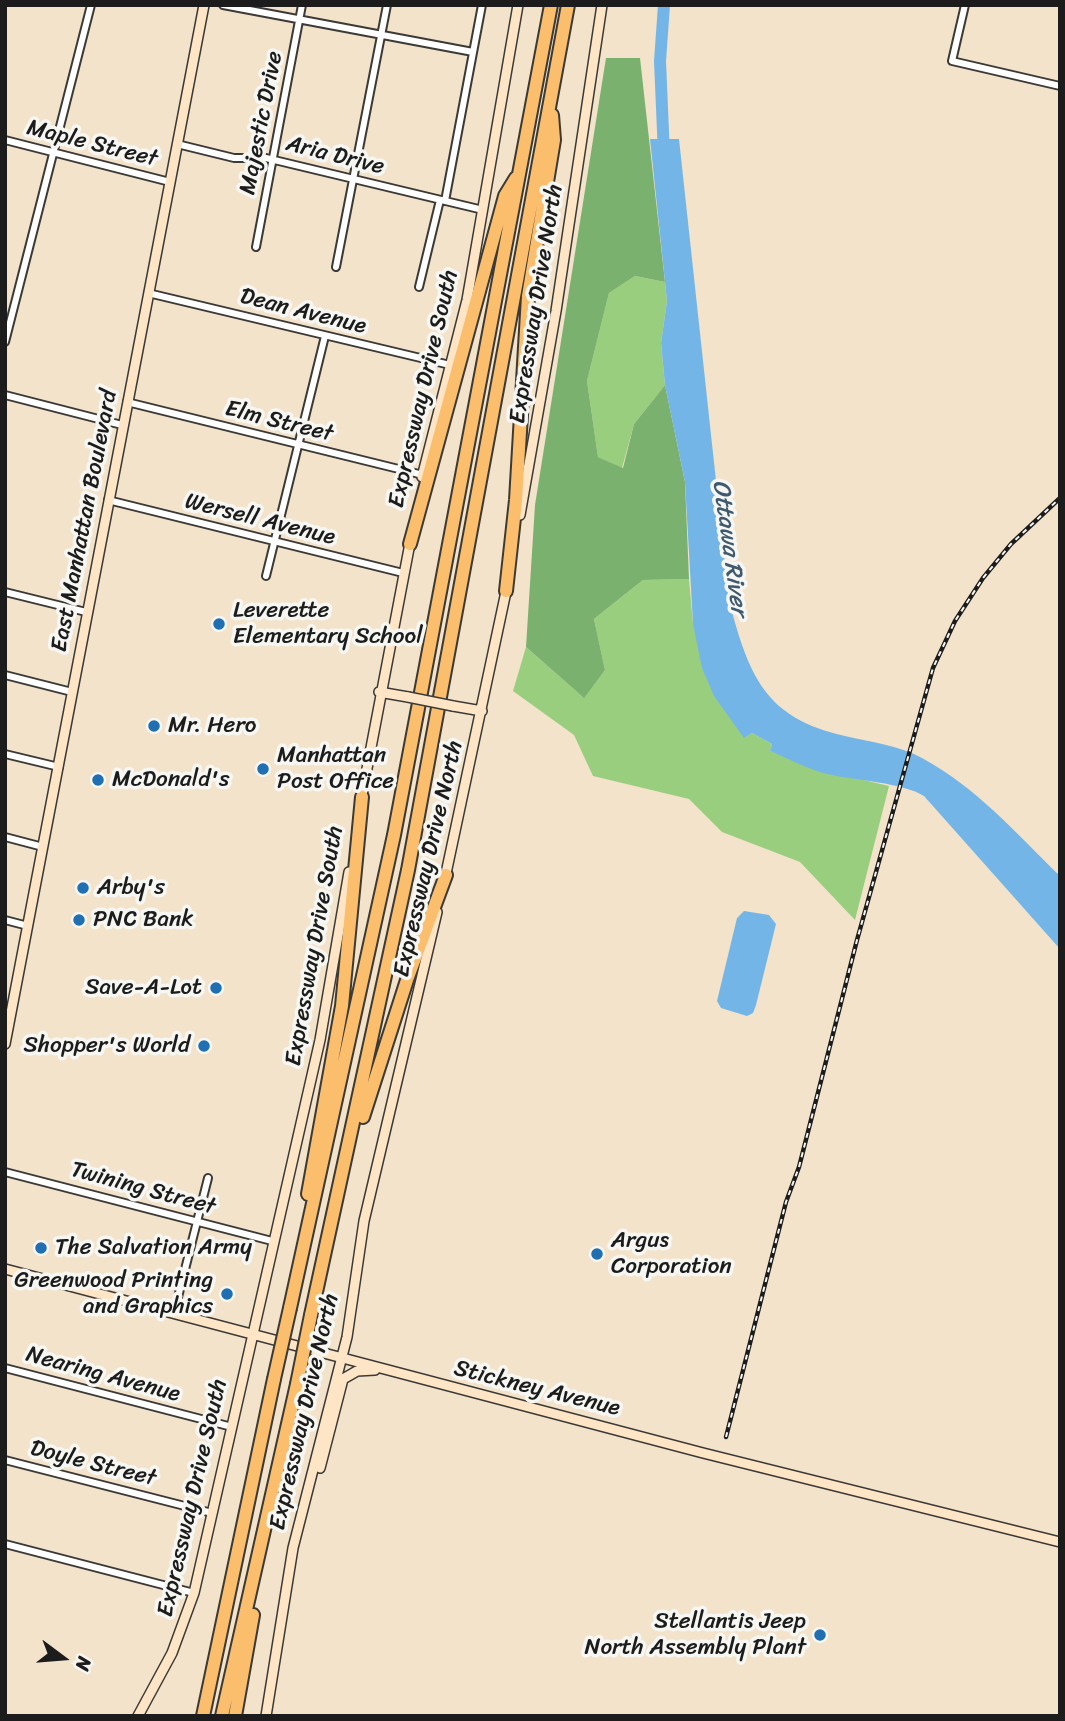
<!DOCTYPE html>
<html>
<head>
<meta charset="utf-8">
<style>
	body { margin:0 }
	#map { position:relative; width:1065px; height:1721px; overflow:hidden; background:#f2e3ca; font-family:Sriracha,sans-serif }
	canvas { display:block }
	.frame { position:absolute; inset:0; border:7px solid #1c1c1c; pointer-events:none }
	.north { position:absolute; left:28px; top:1623px; width:70px; height:70px; -webkit-text-stroke:5px #f6f6f2; paint-order:stroke; rotate:106deg; font-size:19px; font-weight:700; line-height:28px; text-align:center; color:#1c1c1c }
	.north::after { content:''; display:block; margin:auto; width:24px; height:32px; background:#1c1c1c; clip-path:polygon(50% 0,100% 100%,50% 72%,0 100%) }
</style>
</head>
<body>
<div id="map">
<canvas width="1065" height="1721"></canvas>
<div class="frame"></div>
<div class="north">N</div>
</div>
<script>
const c = document.querySelector('canvas').getContext('2d');
c.lineJoin = 'round';
function fill(path, color) {
  c.fillStyle = color;
  c.fill(path, 'evenodd');
}
function strokePath(path, color, width, dash) {
  c.strokeStyle = color;
  c.lineWidth = width;
  c.lineCap = dash ? 'butt' : 'round';
  c.setLineDash(dash || []);
  c.stroke(path);
}
function drawText(font, color, halo, rows, align = 'center') {
  c.font = font + ' Sriracha,sans-serif';
  c.lineWidth = 7;
  c.setLineDash([]);
  c.textBaseline = 'middle';
  c.strokeStyle = halo;
  c.fillStyle = color;
  for (const [text, x, y, turn = 0] of rows) {
    c.save();
    c.translate(x, y);
    c.rotate((+turn || 0) * Math.PI / 180);
    c.textAlign = isNaN(turn) ? turn : align;
    if (halo) c.strokeText(text, 0, 0);
    c.fillText(text, 0, 0);
    c.restore();
  }
}
fill(new Path2D(`
	M635,276L665,282L667,301L661,343L665,385L634,424L622,468L598,457L587,381L609,293Z
	M689,579L693,624L745,737L752,733L772,744L770,751L851,777L889,786L855,920L800,862L722,832L689,799L593,776L574,735L513,691L526,647L583,697L605,670L594,619L643,580Z`), '#9ace7f');
fill(new Path2D(`
	M606,58H640L665,282L635,276L609,293L587,381L598,457L623,468L634,424L665,385L685,482L689,579L643,580L594,619L605,670L584,698L526,647L535,505Z`), '#7bb16e');
fill(new Path2D(`
	M650,139H679L729,601C749,675 764,718 845,736C871,742 898,745 922,758C976,787 1016,833 1060,876V949L924,796C904,783 854,780 827,774C808,769 789,759 770,751L772,744L752,733L744,738L714,696L702,668L693,624L685,482L665,385L661,343L667,301Z
	M744,911L769,915L776,924L756,1005L753,1013L747,1016L721,1008L717,1001L737,918Z`), '#74b5e8');
strokePath(new Path2D(`
	M664,5L660,61L664,155`), '#74b5e8', 12);
const street = new Path2D(`
	M223,5L473,52
	M965,5L952,61L1060,86
	M5,140L170,182
	M177,144L234,158H266L483,210
	M445,201L482,5
	M256,247L302,5
	M336,267L387,5
	M419,287L440,200
	M148,293L450,365
	M5,342L91,5
	M5,395L122,425
	M127,402L423,475
	M108,500L403,573
	M266,576L325,336
	M5,592L86,612
	M5,675L72,692
	M5,754L59,767
	M5,837L43,847
	M5,920L28,926
	M5,1172L272,1241
	M174,1313L208,1178
	M5,1368L232,1427
	M5,1460L212,1513
	M5,1544L194,1593`);
const secondary = new Path2D(`
	M422,477L467,300L518,5
	M520,515L556,311L602,5
	M379,692L408,697
	M453,706L482,711
	M361,800L411,538
	M445,878L507,587
	M5,1044L204,5
	M5,1269L703,1453L1060,1542
	M320,1468L343,1379L357,1371L375,1370
	M138,1716L172,1653L194,1593L320,1040L349,872
	M266,1716L293,1548L347,1337L364,1221L437,912`);
const highway = new Path2D(`
	M410,544L505,196L516,178
	M506,591L516,500L528,296L554,140L552,115
	M363,1117L407,980L446,875
	M308,1194L342,1006L362,797
	M290,1308L394,835L551,5
	M311,1315L408,870L568,5
	M203,1716L274,1379
	M222,1716L297,1384
	M235,1716L253,1615`);
strokePath(street, '#3c3a36', 10);
strokePath(secondary, '#3c3a36', 12);
strokePath(highway, '#3c3a36', 16);
strokePath(street, '#fff', 6);
strokePath(secondary, '#fde5c5', 9);
strokePath(highway, '#fabe6d', 12);
const rail = new Path2D(`
	M726,1437L786,1202L799,1167L857,940L933,668L955,621L983,578L1011,544L1060,498`);
strokePath(rail, '#1c1c1c', 4.5);
strokePath(rail, '#f6f6f2', 2, [5]);
const secondaryBridge = new Path2D(`
	M408,697L453,706`);
const highwayBridge = new Path2D(`
	M274,1379L290,1308
	M297,1384L311,1315`);
strokePath(secondaryBridge, '#3c3a36', 12, []);
strokePath(highwayBridge, '#3c3a36', 16, []);
strokePath(secondaryBridge, '#fde5c5', 9);
strokePath(highwayBridge, '#fabe6d', 12);
for (const [x, y, r, color] of [
	[219,624,7,"#1f6fb2"],
	[154,726,7,"#1f6fb2"],
	[263,769,7,"#1f6fb2"],
	[98,780,7,"#1f6fb2"],
	[83,888,7,"#1f6fb2"],
	[79,920,7,"#1f6fb2"],
	[216,988,7,"#1f6fb2"],
	[204,1046,7,"#1f6fb2"],
	[41,1248,7,"#1f6fb2"],
	[597,1254,7,"#1f6fb2"],
	[227,1294,7,"#1f6fb2"],
	[820,1635,7,"#1f6fb2"]
]) {
  const dot = new Path2D();
  dot.arc(x, y, r, 0, 2 * Math.PI);
  c.fillStyle = color;
  c.fill(dot);
  strokePath(dot, '#f6f6f2', 2.5);
}
drawText('23px', '#1c1c1c', '#f6f6f2', [
	["Majestic Drive",262,123,-79],
	["Maple Street",92,144,14],
	["Aria Drive",335,156,14],
	["Expressway Drive North",537,304,-81],
	["Dean Avenue",303,312,14],
	["Expressway Drive South",424,389,-77],
	["Elm Street",279,422,14],
	["Wersell Avenue",260,520,14],
	["East Manhattan Boulevard",85,521,-79],
	["Expressway Drive North",429,859,-77],
	["Expressway Drive South",315,946,-80],
	["Twining Street",143,1189,15],
	["Nearing Avenue",103,1375,15],
	["Stickney Avenue",537,1389,14],
	["Expressway Drive North",305,1412,-77],
	["Doyle Street",93,1464,14],
	["Expressway Drive South",193,1498,-77]
]);
drawText('23px', '#1c1c1c', '#f6f6f2', [
	["Leverette",233,611],
	["Elementary School",233,637],
	["Mr. Hero",168,726],
	["Manhattan",277,756],
	["Post Office",277,782],
	["McDonald's",112,780],
	["Arby's",97,888],
	["PNC Bank",93,920],
	["Save-A-Lot",202,988,"right"],
	["Shopper's World",190,1046,"right"],
	["Argus",611,1241],
	["Corporation",611,1267],
	["The Salvation Army",55,1248],
	["Greenwood Printing",213,1281,"right"],
	["and Graphics",213,1307,"right"],
	["Stellantis Jeep",806,1622,"right"],
	["North Assembly Plant",806,1648,"right"]
], 'left');
drawText('italic 24px', '#3f596e', '#f6f6f2', [
	["Ottawa River",729,548,82]
]);
</script>
</body>
</html>
